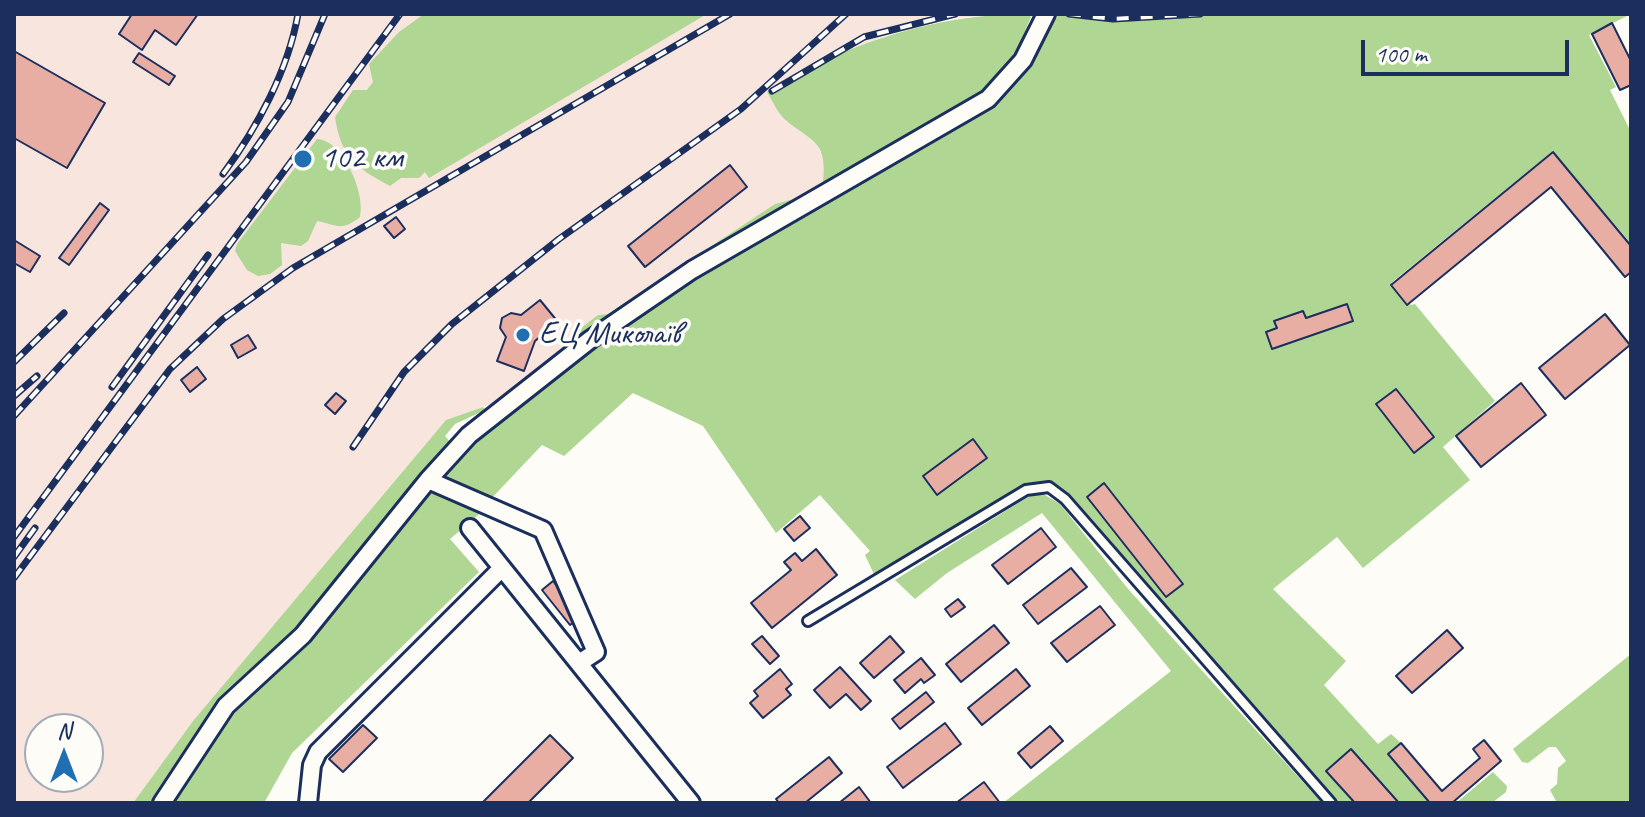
<!DOCTYPE html>
<html>
<head>
<meta charset="utf-8">
<style>
	body { margin:0 }
	#map { position:relative; width:1645px; height:817px; overflow:hidden; background:#fdfcf7; font-family:Caveat,sans-serif }
	canvas { display:block }
	.frame { position:absolute; inset:0; border:16px solid #1b2f5e; pointer-events:none }
	.north { position:absolute; left:24px; top:713px; width:80px; height:80px; box-sizing:border-box; background:#fdfcf7; border:2px solid #a3aaba; border-radius:50%; rotate:0deg; font-size:22px; font-weight:700; line-height:32px; text-align:center; color:#1b2f5e }
	.north::after { content:''; display:block; margin:auto; width:28px; height:36px; background:#1f6fb2; clip-path:polygon(50% 0,100% 100%,50% 72%,0 100%) }
	.scale { position:absolute; left:1361px; top:40px; width:208px; height:36px; box-sizing:border-box; border:4px solid #1b2f5e; border-top:0; padding-left:10px; font-size:24px; line-height:28px; white-space:nowrap; color:#1b2f5e; -webkit-text-stroke:6px #fdfcf7; paint-order:stroke }
</style>
</head>
<body>
<div id="map">
<canvas width="1645" height="817"></canvas>
<div class="frame"></div>
<div class="north">N</div>
<div class="scale">100 m</div>
</div>
<script>
const c = document.querySelector('canvas').getContext('2d');
c.lineJoin = 'round';
function fill(path, color) {
  c.fillStyle = color;
  c.fill(path, 'evenodd');
}
function strokePath(path, color, width, dash) {
  c.strokeStyle = color;
  c.lineWidth = width;
  c.lineCap = dash ? 'butt' : 'round';
  c.setLineDash(dash || []);
  c.stroke(path);
}
function drawText(font, color, halo, rows, align = 'center') {
  c.font = font + ' Caveat,sans-serif';
  c.lineWidth = 7;
  c.setLineDash([]);
  c.textBaseline = 'middle';
  c.strokeStyle = halo;
  c.fillStyle = color;
  for (const [text, x, y, turn = 0] of rows) {
    c.save();
    c.translate(x, y);
    c.rotate((+turn || 0) * Math.PI / 180);
    c.textAlign = isNaN(turn) ? turn : align;
    if (halo) c.strokeText(text, 0, 0);
    c.fillText(text, 0, 0);
    c.restore();
  }
}
fill(new Path2D(`
	M14,14H428L581,87L707,14H1008L956,18L900,31L839,53L767,92L786,121L812,135L825,162L823,182L801,197L775,204L608,314L598,315L573,344L514,396L446,420L193,721L133,803H14ZM40,729H88V777H40Z`), '#f7e5de');
fill(new Path2D(`
	M424,14H707L429,178L425,172L419,178H401L390,186C357,168 341,158 335,117L353,90H367L373,82L369,64L399,32Z
	M1008,14H1032L1012,63L984,93L844,179L496,408L494,404L514,396L573,344L572,335L598,315L608,314L775,204L801,197L823,182C827,144 815,142 789,123C779,116 773,102 767,92C841,46 921,19 1008,14Z
	M1046,14H1631L1589,35L1616,87L1610,90L1631,132V244L1553,151L1391,283L1411,305L1415,304L1495,401L1443,447L1470,480L1363,568L1337,537L1273,589L1346,661L1324,685L1378,744L1391,734L1401,743L1388,754L1430,803H1399L1351,749L1326,771L1355,803H1337L1136,586L1067,498L1047,488L1021,490L873,586L866,581L874,574L865,555L870,551L820,495L776,533L703,426L633,393L564,456L542,445L488,502L439,480L457,450L594,344L694,274L991,101Z
	M317,139C343,140 366,194 360,217C341,232 338,225 317,221L308,241L301,246L281,243L282,265L270,274L258,276L247,270L235,251L237,244Z
	M483,407L485,410L455,424L445,436L451,443L157,803H133L193,721L446,420Z
	M431,488L484,510L450,539L479,572L292,753L264,803H167L229,709Z
	M1031,495H1045L1060,504L1129,590L1322,803H1003L1171,671L1042,513L947,573L915,599L895,580Z
	M1631,654V803H1557L1550,790L1557,784L1558,768L1566,761L1556,747H1549L1528,763L1522,762L1513,749Z
	M1493,772L1507,786L1506,792L1492,803H1456Z`), '#afd692');
const building = new Path2D(`
	M132,14H198L176,45L155,30L142,50L119,34Z
	M1612,23L1631,61V85L1620,90L1592,34Z
	M14,51L105,103L67,168L14,138Z
	M139,53L175,76L169,85L133,62Z
	M1553,152L1631,246V272L1625,277L1551,187L1407,305L1391,285Z
	M730,165L747,187L645,267L628,246Z
	M100,203L109,210L69,265L59,258Z
	M396,217L405,229L394,238L384,226Z
	M14,240L40,256L30,272L14,263Z
	M540,300L558,322L535,341L524,371L497,361L506,337L500,328L502,318L511,313L521,315Z
	M1347,304L1353,321L1272,349L1266,332L1277,328L1274,321L1303,311L1306,318Z
	M1605,314L1630,345L1565,399L1539,368Z
	M248,335L256,348L238,358L231,345Z
	M197,367L206,379L190,392L181,380Z
	M1521,383L1546,415L1481,467L1456,436Z
	M1396,389L1434,437L1414,453L1376,404Z
	M336,393L346,401L335,414L325,405Z
	M973,439L987,458L937,495L923,476Z
	M1104,483L1183,584L1166,597L1087,497Z
	M800,516L810,528L794,541L784,529Z
	M1041,528L1056,547L1008,584L992,565Z
	M816,549L837,575L772,628L751,603L791,570L784,562L795,553L802,561Z
	M1071,568L1087,587L1038,624L1023,605Z
	M553,581L573,607L568,611L575,621L570,625L542,590Z
	M958,599L965,607L951,617L945,609Z
	M1100,606L1115,625L1067,662L1051,643Z
	M994,625L1009,643L961,682L946,664Z
	M1447,630L1463,648L1412,693L1396,676Z
	M762,636L779,656L770,664L752,644Z
	M890,636L904,652L874,678L860,663Z
	M921,658L935,675L924,683L921,679L905,693L894,680Z
	M840,667L871,701L861,710L846,694L830,708L814,690Z
	M780,669L792,684L786,689L791,695L763,718L750,703L758,696L754,691Z
	M1016,669L1030,686L982,725L968,708Z
	M926,692L934,702L900,729L892,719Z
	M945,723L961,744L903,788L887,767Z
	M363,725L377,738L343,772L329,759Z
	M1050,726L1063,741L1031,768L1018,753Z
	M550,735L573,758L528,803H482Z
	M1484,740L1501,761L1452,803H1430L1388,754L1401,743L1442,791L1480,758L1473,749Z
	M1351,749L1399,803H1355L1326,771Z
	M829,757L842,773L805,803H779L776,799Z
	M984,782L1000,803H956Z
	M859,787L871,803H839Z`);
fill(building, '#e8aea4');
strokePath(building, '#1b2f5e', 2);
const lane = new Path2D(`
	M808,621L1026,490L1049,487L1065,499L1331,803`);
const street = new Path2D(`
	M428,480L543,530L596,652L579,663
	M470,528L691,803
	M162,803L226,706L303,635L428,480L469,435L591,339L692,270L988,99L1023,60L1046,14
	M308,803L312,765L318,752L502,568`);
strokePath(lane, '#1b2f5e', 14);
strokePath(street, '#1b2f5e', 22);
strokePath(lane, '#fdfcf7', 8);
strokePath(street, '#fdfcf7', 16);
const rail = new Path2D(`
	M1069,14L1113,19L1200,14
	M772,91L864,37L955,14
	M223,174C257,128 288,71 298,14
	M14,362L64,313
	M112,387L208,255
	M14,396L37,376
	M14,416L246,162L288,102L325,14
	M353,447L404,372L452,324L559,239L741,109L846,14
	M14,537L400,14
	M14,557L35,528
	M14,578L170,369L223,319L293,268L730,14`);
strokePath(rail, '#1b2f5e', 7);
strokePath(rail, '#fdfcf7', 4, [12]);
for (const [x, y, r, color] of [
	[303,159,10,"#1f6fb2"],
	[523,335,8,"#1f6fb2"]
]) {
  const dot = new Path2D();
  dot.arc(x, y, r, 0, 2 * Math.PI);
  c.fillStyle = color;
  c.fill(dot);
  strokePath(dot, '#fdfcf7', 3);
}
drawText('32px', '#1b2f5e', '#fdfcf7', [
	["102 км",321,159],
	["ЕЦ Миколаїв",539,335]
], 'left');
</script>
</body>
</html>
